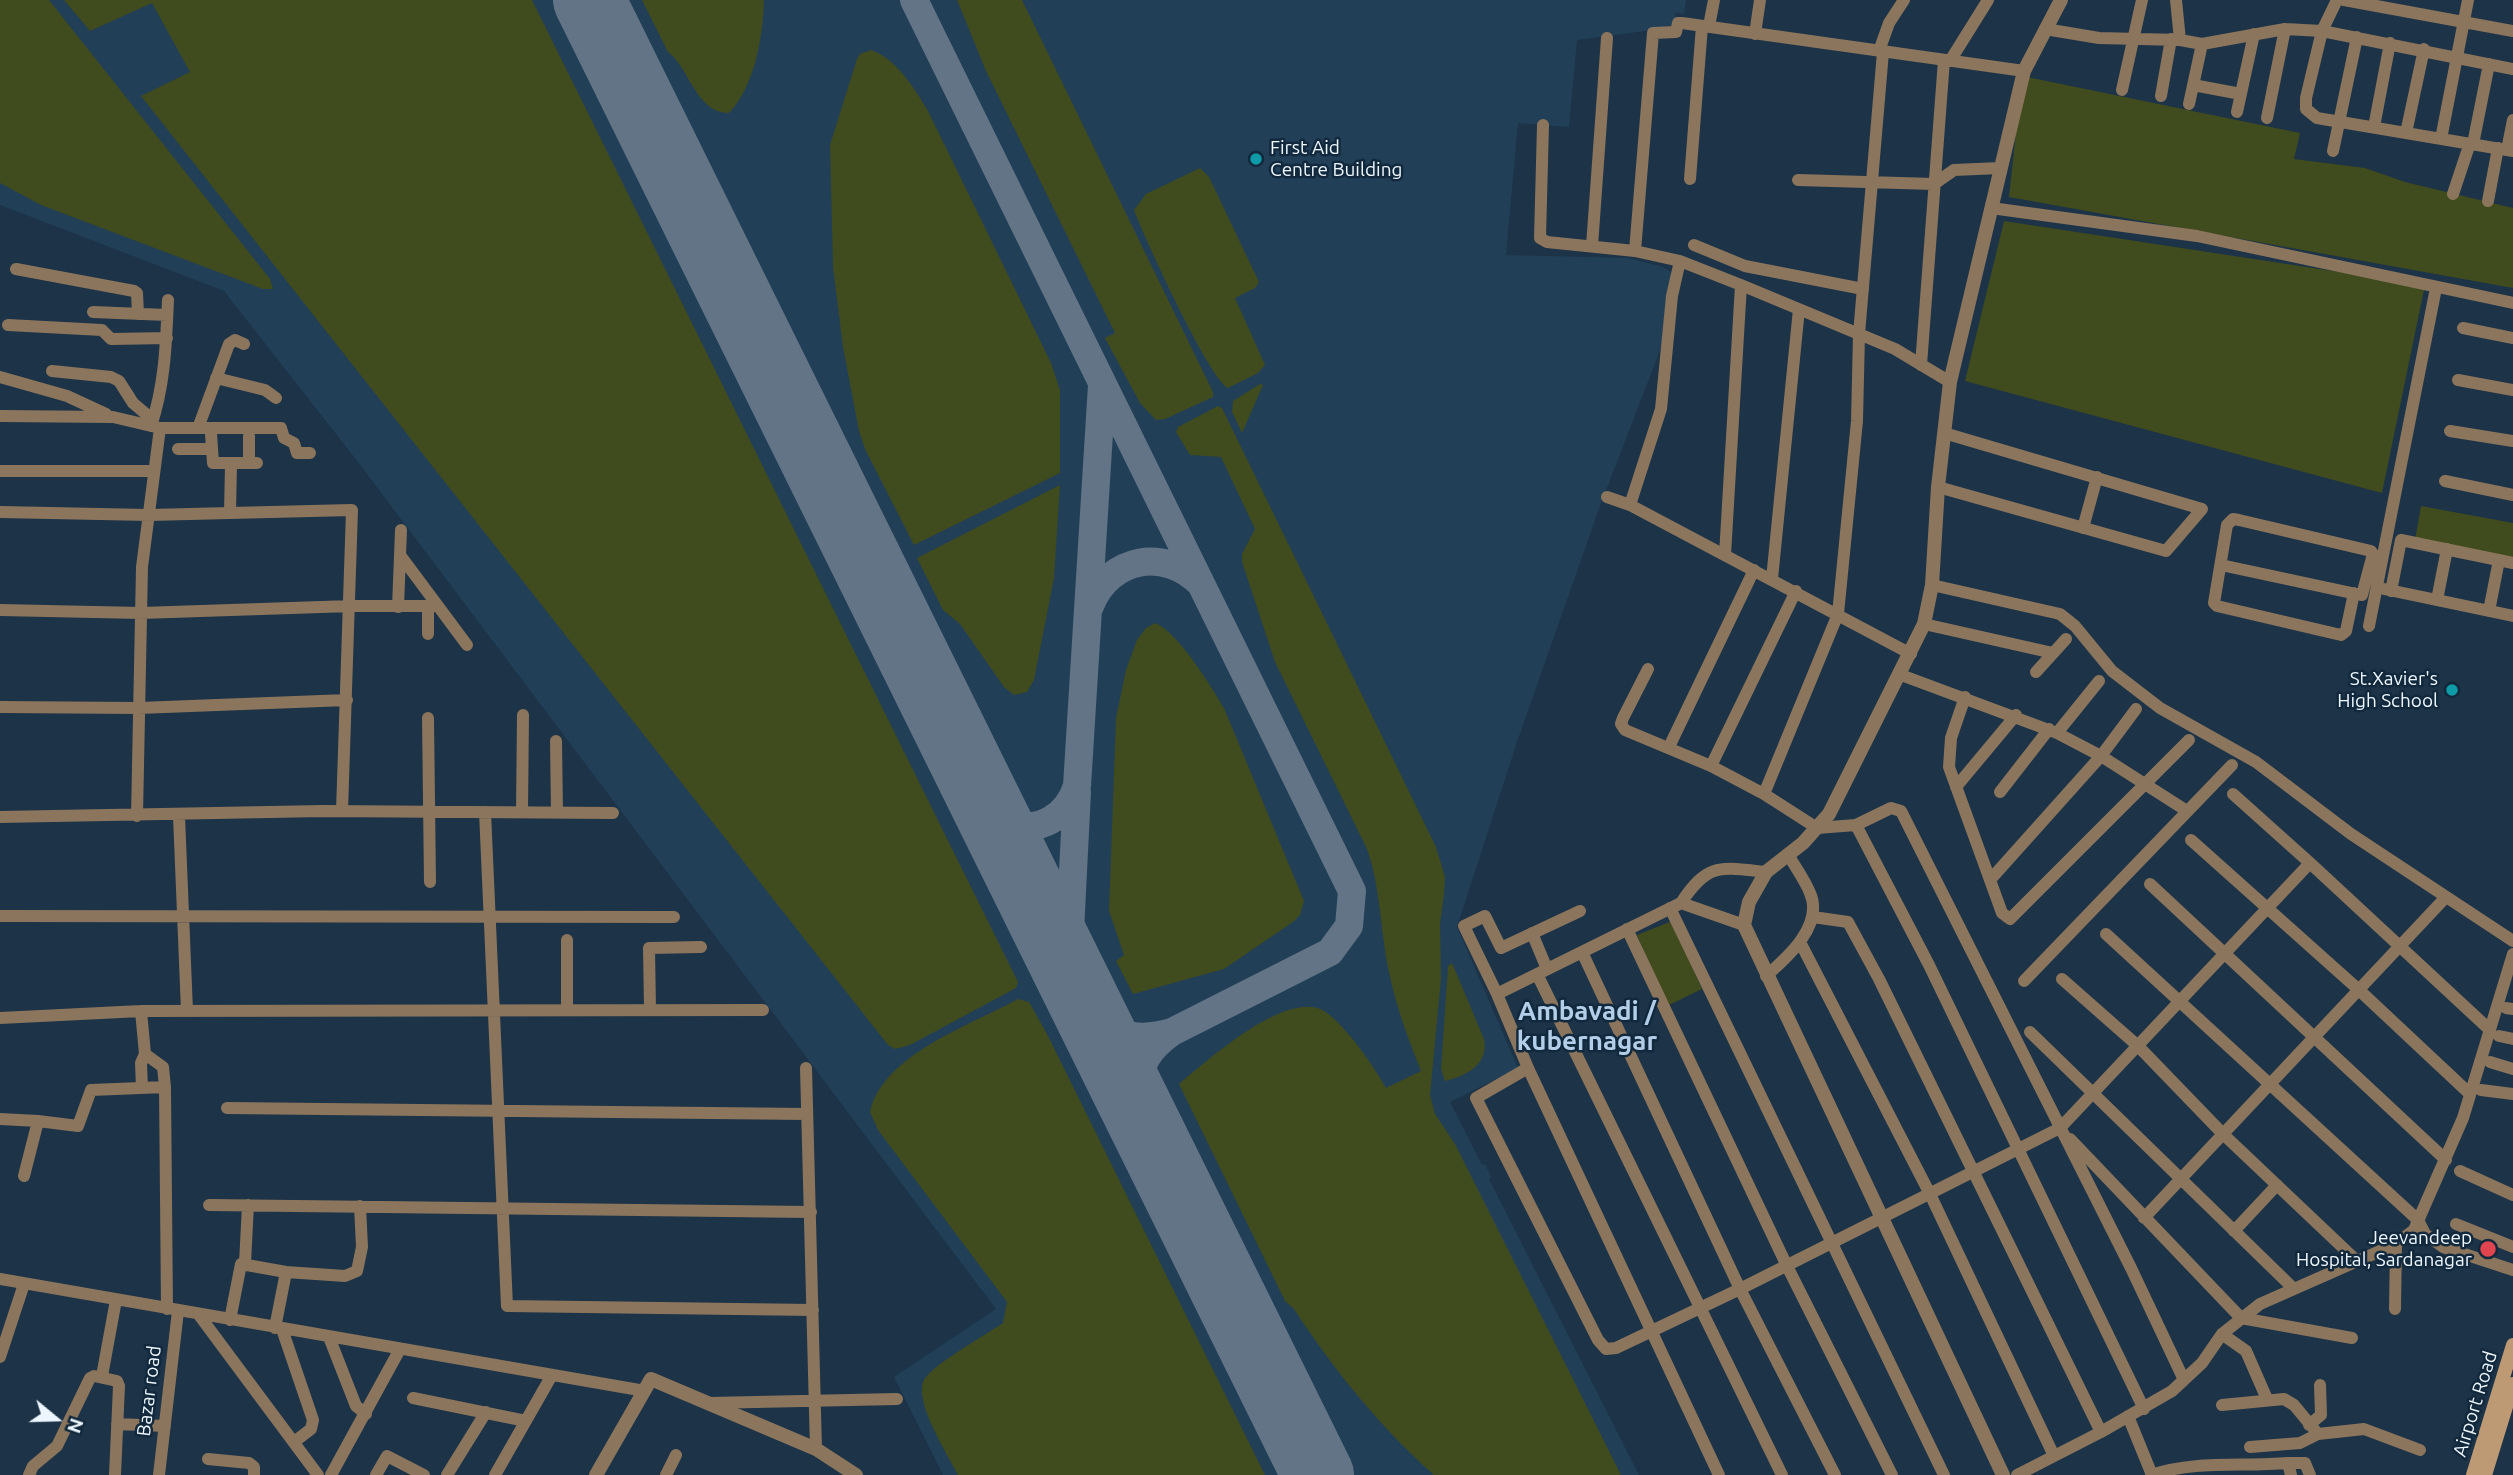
<!DOCTYPE html>
<html>
<head>
<meta charset="utf-8">
<style>
	body { margin:0 }
	#map { position:relative; width:2513px; height:1475px; overflow:hidden; background:#1c3348; font-family:Ubuntu,sans-serif }
	canvas { display:block }
	.north { position:absolute; left:21px; top:1384px; width:70px; height:70px; -webkit-text-stroke:5px #12293d; paint-order:stroke; rotate:109deg; font-size:19px; font-weight:700; line-height:28px; text-align:center; color:#edf6fe }
	.north::after { content:''; display:block; margin:auto; width:24px; height:32px; background:#edf6fe; clip-path:polygon(50% 0,100% 100%,50% 72%,0 100%) }
</style>
</head>
<body>
<div id="map">
<canvas width="2513" height="1475"></canvas>
<div class="north">N</div>
</div>
<script>
const c = document.querySelector('canvas').getContext('2d');
c.lineJoin = 'round';
function fill(path, color) {
  c.fillStyle = color;
  c.fill(path, 'evenodd');
}
function strokePath(path, color, width, dash) {
  c.strokeStyle = color;
  c.lineWidth = width;
  c.lineCap = dash ? 'butt' : 'round';
  c.setLineDash(dash || []);
  c.stroke(path);
}
function drawText(font, color, halo, rows, align = 'center') {
  c.font = font + ' Ubuntu,sans-serif';
  c.lineWidth = 5;
  c.setLineDash([]);
  c.textBaseline = 'middle';
  c.strokeStyle = halo;
  c.fillStyle = color;
  for (const [text, x, y, turn = 0] of rows) {
    c.save();
    c.translate(x, y);
    c.rotate((+turn || 0) * Math.PI / 180);
    c.textAlign = isNaN(turn) ? turn : align;
    if (halo) c.strokeText(text, 0, 0);
    c.fillText(text, 0, 0);
    c.restore();
  }
}
fill(new Path2D(`
	M0,0H1686L1684,14L1675,13V27L1577,40L1569,127L1518,123L1506,255L1628,258L1663,267L1673,273L1664,340L1600,506L1517,742L1457,927L1518,1068L1450,1102L1482,1165L1485,1164L1491,1177L1489,1179L1639,1475H943L894,1377L996,1309L358,462L224,291L0,205Z`), '#223f58');
fill(new Path2D(`
	M0,0H49L270,279L273,289H263L41,205L0,183Z
	M64,0H532L1018,982L1016,988L910,1045L895,1049L888,1045L141,96L190,72L152,3L90,31Z
	M642,0H764C763,36 755,86 729,113C696,113 689,67 668,52Z
	M957,0H1022L1213,392V397L1165,419L1156,420L1140,403L1105,338L1115,333L986,71Z
	M871,50C897,59 915,89 928,111L1051,363L1060,390V473L914,545L865,449L859,431L843,347L833,267L830,145L857,59L860,54Z
	M2022,76L2300,133L2294,159L2365,168L2405,182L2513,208V288L2009,197Z
	M1200,168L1209,177L1259,282L1255,288L1235,298L1265,365L1258,373L1228,388C1209,379 1144,237 1134,210L1146,194Z
	M2004,221L2425,285L2382,493L1965,381Z
	M1260,384L1263,385L1242,433L1232,412L1233,401Z
	M1218,406L1222,408L1436,847L1445,877L1444,894L1440,924L1441,979L1430,1095L1435,1114L1455,1144L1621,1475H1434C1379,1426 1334,1370 1294,1309L1285,1301L1179,1084C1208,1060 1278,997 1317,1008C1338,1013 1376,1069 1386,1088L1421,1071C1408,1038 1396,1007 1389,972C1380,931 1381,889 1367,849L1275,662L1242,562V554L1255,529L1221,457L1190,455L1176,432L1178,427Z
	M1060,485L1054,578L1034,680L1027,692L1014,695L1004,687L960,624L943,610L917,558Z
	M2421,506L2513,523V560L2414,546Z
	M1155,623C1177,631 1212,687 1224,708L1304,901L1300,915L1293,922L1224,969L1133,994L1116,961L1124,955L1109,911L1116,718L1126,670L1137,640L1146,628Z
	M1672,921L1702,989L1667,1006L1637,935Z
	M1452,963L1484,1039C1489,1064 1467,1076 1445,1081L1441,1069L1448,966Z
	M1018,999L1029,1002L1047,1034L1265,1475H958C948,1455 913,1401 924,1380C932,1365 987,1334 1003,1323L1007,1302L878,1130L870,1112C882,1055 971,1025 1018,999Z`), '#404b1e');
strokePath(new Path2D(`
	M914,0L1352,891L1349,926L1330,952L1172,1032C1126,1064 1137,1096 1153,1142
	M1090,606C1109,557 1165,547 1201,584
	M983,799C990,807 998,817 1008,821C1039,836 1068,815 1077,786L1102,385
	M1068,971L1077,792
	M1079,992C1106,1029 1125,1046 1172,1032`), '#627485', 28);
strokePath(new Path2D(`
	M589,0L1318,1475`), '#627485', 72);
strokePath(new Path2D(`
	M2176,0L2180,40L2202,44L2285,29L2322,31L2513,69
	M2337,0L2322,31L2306,98V109L2317,118L2513,151
	M2344,0L2513,31
	M1709,26L1714,0
	M2045,29L2099,38L2180,40
	M1755,34L1760,0
	M1879,51L1889,23L1904,0
	M1950,61L1988,0
	M2193,85L2241,94
	M2122,90L2142,0
	M2161,96L2171,39
	M2189,104L2202,44
	M2237,112L2254,34
	M2267,118L2285,29
	M1543,125L1540,238L1547,242L1635,251L1653,33L1676,32L1678,23H1682L2024,71
	M2374,127L2390,43
	M2406,133L2424,49
	M2441,139L2468,0
	M2473,144L2489,64
	M2507,150L2513,120
	M2333,151L2357,37
	M1690,179L1702,26
	M1798,180L1934,184L1954,170L2000,168
	M2453,194L2470,143
	M2488,201L2498,148
	M1991,208L2197,236L2513,303
	M1694,245L1745,266L1863,289
	M1592,246L1607,38
	M1635,251L1680,261L1741,285L1895,349L1950,382
	M16,269L134,291L137,293L138,314
	M93,312L167,315
	M8,325L102,330L111,339L167,338
	M2463,328L2513,338
	M1921,365L1944,60
	M52,371L111,377L119,381L133,403L153,420
	M0,377L67,396L106,414
	M216,378L265,390L276,398
	M2458,380L2513,390
	M0,416L113,417L160,428H281L284,438L294,443L297,453H310
	M151,426C165,384 166,344 168,300
	M198,428L229,344L235,340L244,344
	M2450,431L2513,441
	M211,434L213,463H257
	M249,436V463
	M178,449H211
	M0,471H154
	M2445,481L2513,495
	M1938,487L2166,551L2202,509L1944,433
	M1607,497L1630,505L1911,654
	M1630,505L1661,409L1672,296L1680,261
	M0,512L149,515L352,510L342,811
	M230,513L231,464
	M2083,528L2097,477
	M400,555L438,606
	M1725,555L1741,285
	M2221,565L2361,595
	M1772,579L1799,309
	M1932,585L2060,614L2075,626L2112,671L2160,708L2256,762L2351,834L2513,941
	M2384,589L2513,616
	M2391,591L2401,540L2513,563
	M2354,593L2346,631L2341,635L2217,606L2214,603L2227,525L2233,519L2239,520L2371,551L2373,554L2362,595
	M2437,600L2447,549
	M428,606V634
	M398,607L401,530
	M0,610L141,613L351,606H438L467,645
	M2489,611L2499,560
	M1924,624L2053,653
	M2369,626L2436,288
	M1648,669L1623,718L1621,724L1625,730L1711,766L1764,794L1817,828L1856,825L1891,808L1901,811L2131,1268L2184,1380
	M2036,672L2066,639
	M1901,675L2057,733L2101,756L2187,811
	M1965,697L1951,738L1949,767L2002,913L2010,919L2189,740
	M0,707L139,708L347,700
	M428,718L430,882
	M2057,733L2099,681
	M556,741L557,812
	M1669,747L1754,570
	M1711,766L1796,591
	M1956,787L2016,715
	M2000,792L2049,729
	M1764,794L1838,614L1857,421L1859,334L1883,52
	M485,812L507,1306L813,1310
	M522,812L523,715
	M137,816L142,567L160,428
	M179,816L187,1011
	M0,817L323,811L613,813
	M1856,825L1929,965L2144,1409
	M2191,840L2359,990L2470,1094
	M2310,863L2490,1030
	M1990,880L2101,756L2136,709
	M2150,884L2446,1160
	M1681,903C1708,862 1720,867 1766,872
	M1670,908L1944,1475
	M0,916L674,917
	M1813,917L1848,922L1879,979L2101,1432
	M1627,929L1787,1266L1892,1475
	M1532,933L1547,969
	M2106,934L2418,1220L2425,1234L2443,1247L2513,1270
	M1800,942L1930,1194L2054,1456
	M1582,952L1740,1289L1835,1475
	M1537,974L1782,1475
	M1766,976C1788,957 1824,925 1810,893C1805,880 1795,867 1788,854
	M2062,979L2138,1046L2223,1134L2357,1261
	M2024,981L2232,765
	M1497,994L1464,926L1485,916L1501,948L1580,911
	M2506,1008L2513,1009
	M567,1009V940
	M650,1009L649,948L701,947
	M141,1011L145,1054L141,1063L142,1088
	M0,1018L141,1011L763,1010
	M2030,1032L2293,1288
	M2499,1036L2513,1039
	M145,1054L163,1067L165,1087
	M2490,1062L2513,1069
	M806,1068L816,1449
	M1528,1068L1476,1098L1598,1340L1606,1349L1616,1348L1740,1289L2060,1128L2310,863L2233,794
	M2481,1090L2513,1094
	M227,1108L807,1114
	M0,1119L38,1121L24,1176
	M38,1121L78,1126L91,1090L165,1087L167,1309
	M2070,1139L2241,1318L2352,1338
	M2460,1171L2513,1195
	M209,1205L811,1212
	M2144,1218L2446,897
	M2456,1224L2513,1247
	M2234,1231L2277,1185
	M245,1263L248,1205
	M0,1279L645,1391
	M2395,1309L2396,1244
	M199,1315L318,1475
	M230,1320L241,1264L286,1272
	M275,1328L286,1272L345,1276L357,1271L362,1247L360,1206
	M282,1329L313,1420L311,1429L294,1442
	M2222,1334L2246,1351L2267,1399
	M329,1337L356,1406L366,1414
	M0,1357L24,1284
	M102,1376L116,1300
	M413,1398L526,1421
	M709,1403L897,1399
	M2222,1405L2284,1399L2294,1405L2318,1434L2364,1429L2420,1450
	M2128,1416L2152,1475
	M117,1424L165,1426
	M2309,1425L2321,1415L2320,1385
	M2250,1447L2300,1443L2318,1434
	M208,1459L249,1463L254,1467V1475
	M2288,1463H2305L2310,1475
	M29,1475L33,1466L57,1446L90,1378L94,1376L117,1381L119,1386L115,1475
	M159,1475L178,1311
	M331,1475L400,1349
	M376,1475L387,1456L424,1475
	M447,1475L486,1412
	M495,1475L552,1375
	M666,1475L676,1455
	M1719,1475L1528,1068L1497,994L1681,903L1744,925
	M2017,1475L2101,1432L2172,1391L2202,1363L2222,1334L2260,1304L2396,1244L2414,1230L2463,1118L2513,954
	M2151,1475C2195,1460 2242,1467 2288,1463L2291,1475`), '#8b755c', 12);
strokePath(new Path2D(`
	M596,1475L651,1379L816,1449L856,1475
	M2003,1475L1744,925L1749,902L1766,872L1803,843L1829,814L1924,624L1932,585L1938,487L1950,382L2024,71L2061,0`), '#8b755c', 14);
strokePath(new Path2D(`
	M2473,1475L2513,1345
	M2485,1475L2513,1384`), '#bd9a73', 14);
for (const [x, y, r, color] of [
	[1256,159,7,"#0f9aa8"],
	[2452,690,7,"#0f9aa8"],
	[2488,1249,9,"#e0444e"]
]) {
  const dot = new Path2D();
  dot.arc(x, y, r, 0, 2 * Math.PI);
  c.fillStyle = color;
  c.fill(dot);
  strokePath(dot, '#12293d', 2.5);
}
drawText('19px', '#edf6fe', '#12293d', [
	["First Aid",1270,148,"left"],
	["Centre Building",1270,170,"left"],
	["St.Xavier's",2438,679],
	["High School",2438,701],
	["Jeevandeep",2472,1238],
	["Hospital, Sardanagar",2472,1260]
], 'right');
drawText('19px', '#edf6fe', '#12293d', [
	["Bazar road",149,1391,-83],
	["Airport Road",2475,1404,-73]
]);
drawText('bold 26px', '#b3cee8', '#12293d', [
	["Ambavadi /",1587,1011],
	["kubernagar",1587,1041]
]);
</script>
</body>
</html>
